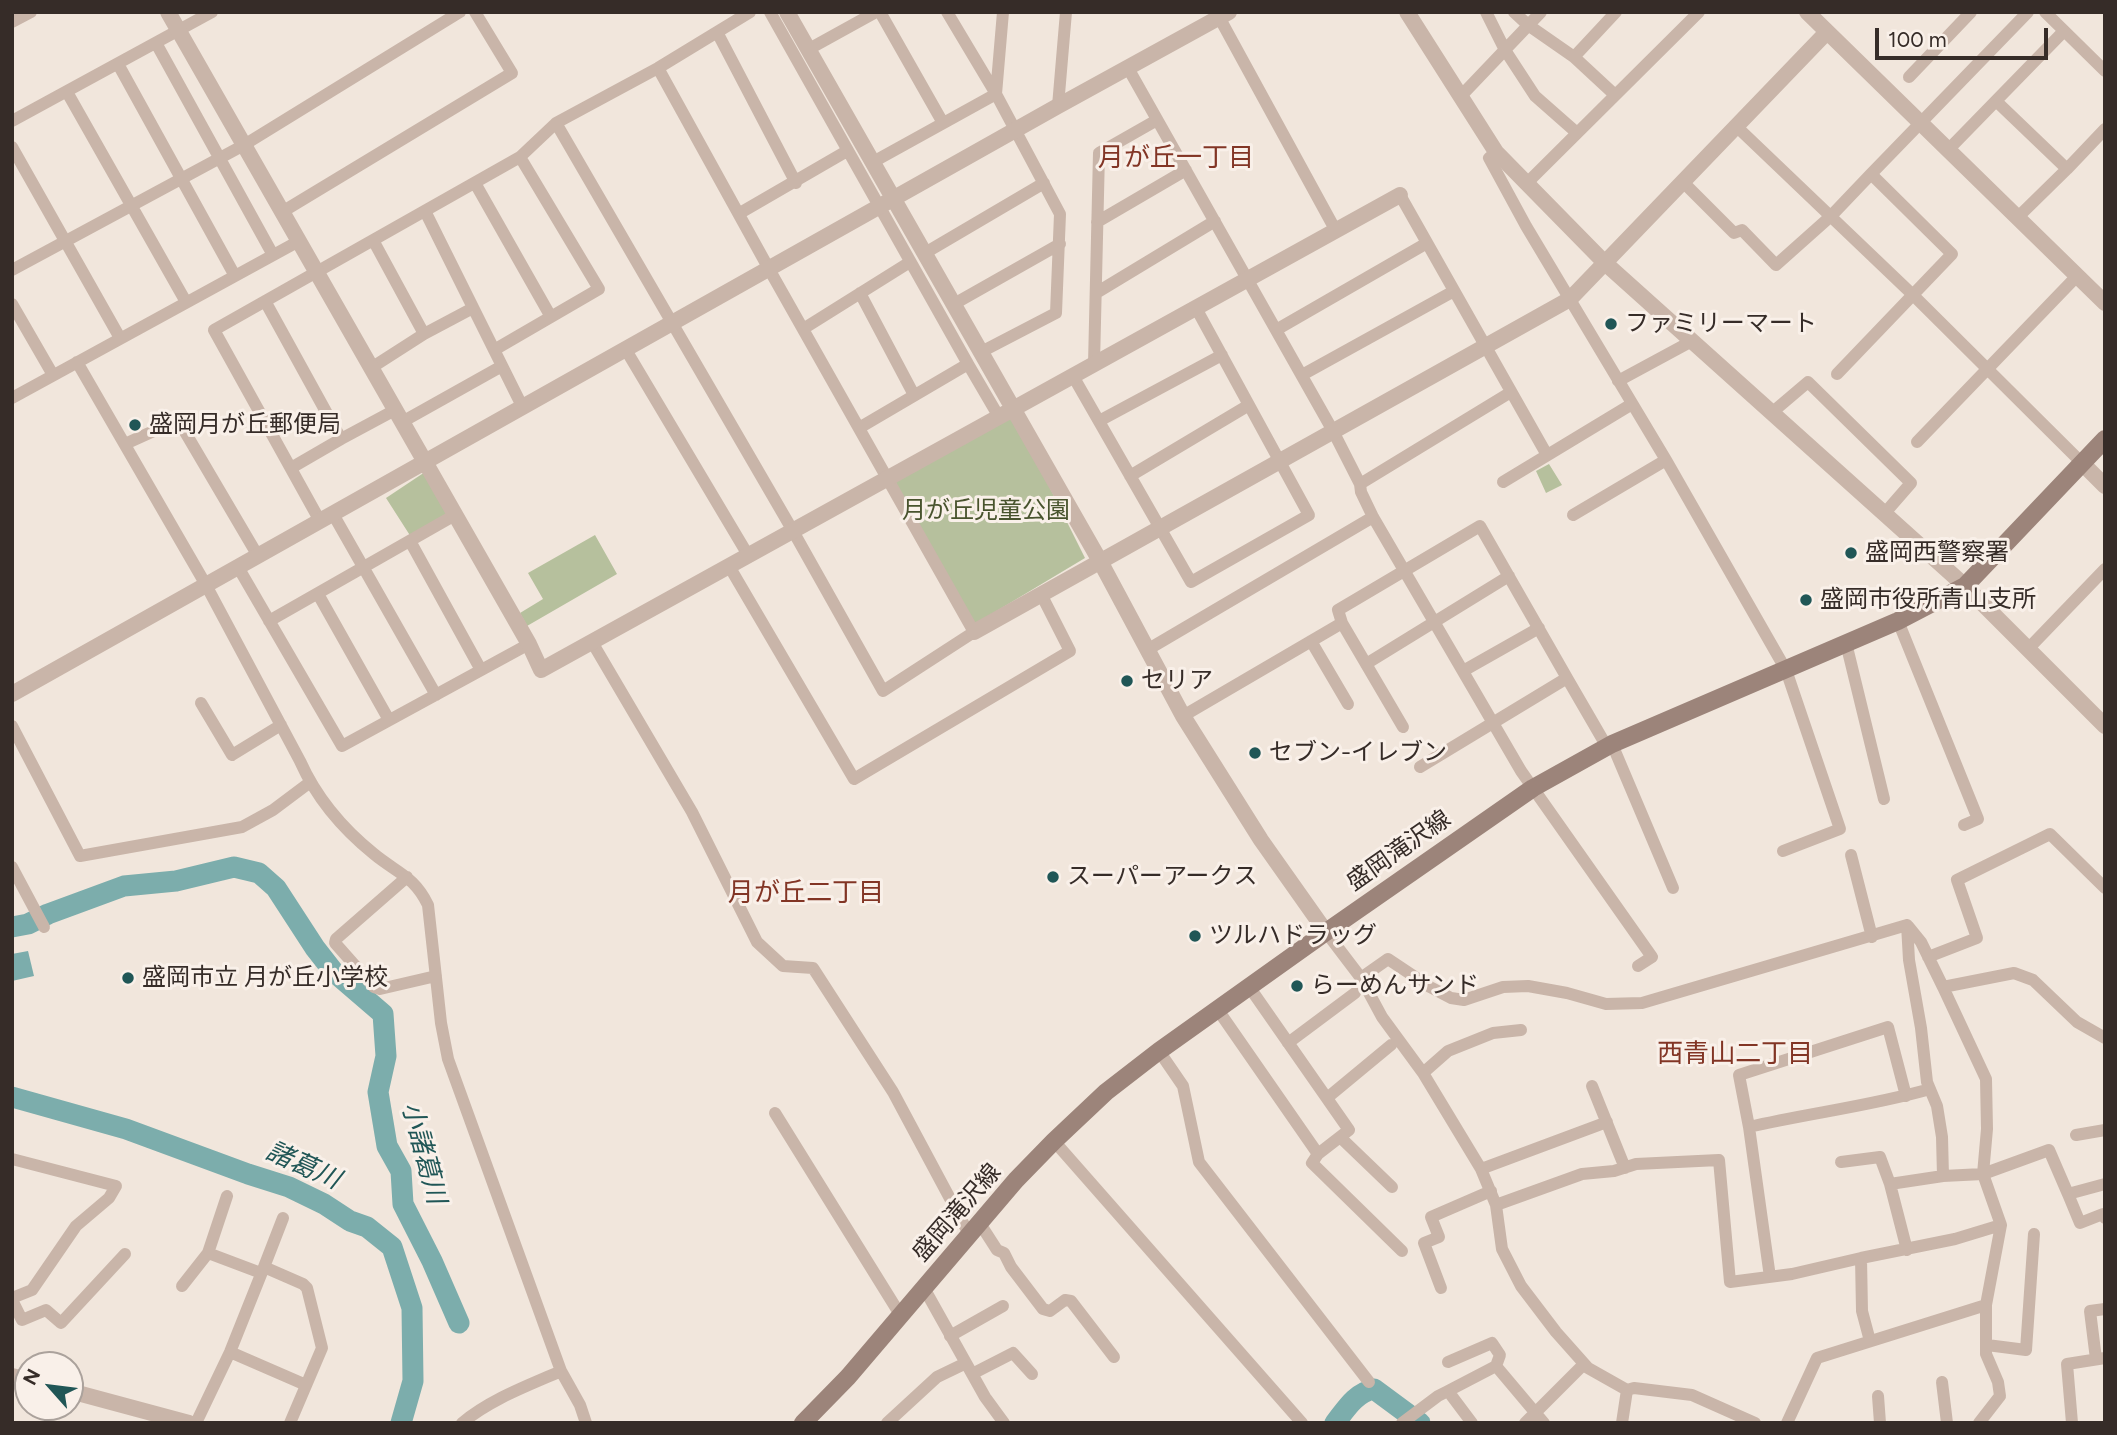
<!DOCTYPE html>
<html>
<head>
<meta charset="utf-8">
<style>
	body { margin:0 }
	#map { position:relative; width:2117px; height:1435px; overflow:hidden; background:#f1e6dc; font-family:Figtree,sans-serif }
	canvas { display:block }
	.frame { position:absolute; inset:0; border:14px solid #362c28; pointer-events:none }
	.north { position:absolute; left:14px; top:1351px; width:70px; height:70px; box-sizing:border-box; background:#f9f0e9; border:2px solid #aba29c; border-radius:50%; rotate:298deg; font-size:19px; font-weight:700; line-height:28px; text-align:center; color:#362c28 }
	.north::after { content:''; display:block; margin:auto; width:24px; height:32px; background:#205656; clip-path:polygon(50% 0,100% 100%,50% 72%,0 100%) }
	.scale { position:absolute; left:1875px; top:28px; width:173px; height:32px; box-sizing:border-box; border:4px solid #362c28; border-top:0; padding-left:9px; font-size:21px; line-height:24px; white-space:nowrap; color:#362c28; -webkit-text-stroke:5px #f9f0e9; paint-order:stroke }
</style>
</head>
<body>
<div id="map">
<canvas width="2117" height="1435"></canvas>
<div class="frame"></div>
<div class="north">N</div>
<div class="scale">100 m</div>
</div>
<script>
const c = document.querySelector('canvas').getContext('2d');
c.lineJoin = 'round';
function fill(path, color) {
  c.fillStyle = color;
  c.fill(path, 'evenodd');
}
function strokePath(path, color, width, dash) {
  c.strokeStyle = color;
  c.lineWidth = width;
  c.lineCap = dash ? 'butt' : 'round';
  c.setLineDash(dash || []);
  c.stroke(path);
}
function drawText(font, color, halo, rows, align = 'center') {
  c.font = font + ' Figtree,"Noto Sans JP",sans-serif';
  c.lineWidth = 6;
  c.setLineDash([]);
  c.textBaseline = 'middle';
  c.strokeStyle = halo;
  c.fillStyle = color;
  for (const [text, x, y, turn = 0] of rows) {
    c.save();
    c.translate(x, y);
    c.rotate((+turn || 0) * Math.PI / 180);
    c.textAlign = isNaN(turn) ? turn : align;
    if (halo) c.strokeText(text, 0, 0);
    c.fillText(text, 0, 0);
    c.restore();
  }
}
fill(new Path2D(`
	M1013,414L1085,558L975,624L890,483Z
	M1549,464L1562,485L1546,493L1536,471Z
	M425,472L451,513L411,537L386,498Z
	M595,535L617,574L527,626L520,613L543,599L528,573Z`), '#b6c09d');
fill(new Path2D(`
	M28,951L34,976L12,981V954Z`), '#7cadac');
strokePath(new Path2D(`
	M12,927L28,924L48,914L124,886L176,881L234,867L259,873L276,888L315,948L333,971L383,1014L386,1056L378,1092L387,1146L401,1171L403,1204L432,1261L459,1323
	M12,1097L126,1129L248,1174L289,1187L324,1204L350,1221L367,1227L392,1247L412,1308L413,1381L401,1423
	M1335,1423C1346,1409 1355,1393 1374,1389L1420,1423`), '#7cadac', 21);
strokePath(new Path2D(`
	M770,12L968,364L859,428
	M880,12L943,123
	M1486,12L1505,50L1535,96L1577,133
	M1514,12L1528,25L1574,57L1616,12
	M2045,12L2105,71
	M1219,17L1336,231
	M12,22L31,12
	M717,32L796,183
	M156,43L273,255
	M809,49L876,12
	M1574,57L1615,95
	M118,64L235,276
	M1128,68L1333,431L1360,484L1361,492L1373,517L1521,771L1652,957L1638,966
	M1909,77L1971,12
	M67,92L186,302
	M1460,97L1541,12
	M1996,101L2067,169L2105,129
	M1058,106L1066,12
	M12,121L212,12
	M556,123L793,531L883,691L974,632L769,269L658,68
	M1736,126L1913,295L2082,463
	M12,147L120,338
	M1948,150L2064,31
	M1496,152L1489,158L1526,226L1666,460L1786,670L1840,829L1783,851
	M873,162L996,94L947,12
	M1683,182L1734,233L1742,230L1776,265L1831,216L1871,174
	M475,183L551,317
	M1527,183L1699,12
	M1400,195L1547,455
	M425,211L523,408
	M282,212L512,73L475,12
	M740,213L847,151
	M2017,218L2067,169
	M1097,222L1186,170
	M373,240L424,334L473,308
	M925,253L1044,183
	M12,270L244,145L460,12
	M860,293L914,395
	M1096,293L1215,221
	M265,301L341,439L395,410
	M12,304L53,375
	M954,304L1060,244
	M803,329L910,262
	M1276,330L1427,243
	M494,350L599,289L520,157
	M626,350L748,555
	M981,352L1056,313L1060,214L996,94L1003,12
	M77,362L206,585L300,761C316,797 343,829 374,854C397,873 414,876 428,905L441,1023L448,1059L561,1371L580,1405L586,1423
	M968,364L999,417
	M1094,364L1099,153L1157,120
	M371,368L424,334
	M1837,374L1952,254L1871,174L2028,12
	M1302,375L1454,291
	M1073,376L1191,582L1309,515L1196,308
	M1618,381L1692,341
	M12,398L299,241
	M1775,410L1808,382L1911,483L1884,514
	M1099,421L1222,355
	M402,422L502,366
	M1917,442L2077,276
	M125,444L178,420L258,556
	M291,468L341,439
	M1130,476L1249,405
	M1503,482L1632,404
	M1360,484L1511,392
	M333,514L436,695
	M1573,515L1666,460
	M320,521L214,330L520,157L556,123L658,68L750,12
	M410,541L481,670
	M729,566L854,779L1070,651L1041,594
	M238,567L342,746L529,644
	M318,594L389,720
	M269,621L455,515
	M1898,621L1978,819L1964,825
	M1342,623L1338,610L1480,526L1567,678L1420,767
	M1311,641L1348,704
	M592,642L692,812L757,942L783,966L813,968L893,1092L969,1234
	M1846,643L1884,799
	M2028,649L2105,569
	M1147,650L1373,517
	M1366,664L1509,576
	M1463,671L1539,628
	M1567,678L1607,747
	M201,703L232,755L281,725
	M1183,716L1342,623L1403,727
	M12,726L80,856L242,827L273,810L309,783
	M1612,744L1673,888
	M1851,855L1872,937
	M12,867L44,927
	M407,877L336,939L335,943L374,987L380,989L436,976
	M1907,925L1909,960L1921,1028L1927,1082L1937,1106L1942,1137L1943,1176L1983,1174L2001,1225L1986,1305V1354L1998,1382L2000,1396L1979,1423
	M1908,926L1921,942L1943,987L2014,973L2033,980L2077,1022L2105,1038
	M1326,932L1361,978L1382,1017L1423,1073L1481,1169L1496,1205L1502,1249L1521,1286L1556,1332L1588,1368L1627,1390L1634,1388L1692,1395L1755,1423
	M1928,957L1977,938L1957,880L2050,834L2105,888
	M1361,978L1388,959L1430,987L1451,998L1464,1000L1503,987L1528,986L1567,993L1606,1004L1642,1003L1907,925
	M1943,987L1986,1079L1987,1129L1983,1174L2049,1150L2068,1194
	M1250,988L1349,1130L1318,1154L1312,1163L1402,1251
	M1218,1010L1318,1154
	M1288,1043L1355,993
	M1159,1051L1183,1086L1199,1162L1369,1382
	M1423,1073L1448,1051L1493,1033L1521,1030
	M1592,1086L1625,1168
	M1327,1098L1391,1045
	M775,1113L901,1316
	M1749,1127L1739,1075L1888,1027L1906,1096
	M2076,1135L2105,1130
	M1340,1137L1392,1187
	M1054,1141L1302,1423
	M12,1159L116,1186L109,1198L76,1226L32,1290L12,1298
	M1841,1162L1880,1157L1890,1184L1943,1176
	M1481,1169L1607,1122
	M1890,1184L1907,1250
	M2105,1184L2068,1194L2080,1223L2103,1214L2105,1218
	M227,1196L208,1253L261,1273
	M1496,1205L1582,1174L1614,1171L1636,1164L1719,1160L1730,1282L1792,1274L1861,1258L1955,1239L2001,1225
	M979,1222L997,1250L1004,1253L1011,1267L1043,1309L1050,1311L1065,1300L1071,1301L1114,1357
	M1861,1258L1862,1311L1870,1341
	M264,1267L283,1218
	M1770,1277L1749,1127C1809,1113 1871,1106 1930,1089
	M182,1286L208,1253
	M924,1288L985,1397L1004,1423
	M1441,1288L1424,1243L1439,1237L1431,1217L1491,1191
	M12,1300L22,1320L46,1310L61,1323L125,1254
	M950,1336L1003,1306
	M1987,1345L2026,1350L2034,1234
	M230,1352L306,1385
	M2096,1359L2090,1311L2105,1309
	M1448,1362L1492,1343L1500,1355L1496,1366L1544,1423
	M972,1374L1013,1353L1032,1374
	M1942,1382L1947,1423
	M1448,1391L1496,1366
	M1878,1396L1880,1423
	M196,1423L230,1352L264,1267L303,1284L307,1288L322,1348L290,1423
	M462,1423C491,1399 527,1386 561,1371
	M887,1423L937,1377L966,1363
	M1402,1423L1438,1396L1448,1391L1472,1423
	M1525,1423L1584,1364
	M1622,1423L1627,1390
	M1787,1423L1817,1358L1986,1305
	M2072,1423L2067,1364L2105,1358`), '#c9b5a9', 12);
strokePath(new Path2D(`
	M168,12L529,644L541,670L1400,195
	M787,12L1100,561L1183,716L1261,840L1326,932
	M1407,12L1496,152L1605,263L1965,586L2105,726
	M1807,12L2105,303
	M2082,463L2105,486
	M974,632L1570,299L1827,32
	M12,694L1058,106L1229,12
	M12,1376L28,1380
	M70,1391L189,1423`), '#c9b5a9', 16);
strokePath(new Path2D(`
	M803,1423L848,1377L1016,1180L1054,1141L1106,1092L1159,1051L1326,932L1533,788L1612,744L1898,621L1965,586L2105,439`), '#9c847a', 18);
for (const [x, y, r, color] of [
	[1611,324,7,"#205656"],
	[135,425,7,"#205656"],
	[1851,553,7,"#205656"],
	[1806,600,7,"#205656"],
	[1127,681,7,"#205656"],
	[1255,753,7,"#205656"],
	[1053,877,7,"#205656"],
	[1195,936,7,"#205656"],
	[128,978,7,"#205656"],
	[1297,986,7,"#205656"]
]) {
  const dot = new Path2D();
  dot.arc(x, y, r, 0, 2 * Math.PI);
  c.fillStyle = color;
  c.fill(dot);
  strokePath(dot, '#f9f0e9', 2.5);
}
drawText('24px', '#362c28', '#f9f0e9', [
	["ファミリーマート",1625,324],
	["盛岡月が丘郵便局",149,425],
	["盛岡西警察署",1865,553],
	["盛岡市役所青山支所",1820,600],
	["セリア",1141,681],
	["セブン-イレブン",1269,753],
	["スーパーアークス",1067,877],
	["ツルハドラッグ",1209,936],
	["盛岡市立 月が丘小学校",142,978],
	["らーめんサンド",1311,986]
], 'left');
drawText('24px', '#48532d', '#f9f0e9', [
	["月が丘児童公園",986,511]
]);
drawText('24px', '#362c28', '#f9f0e9', [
	["盛岡滝沢線",1399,851,-35],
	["盛岡滝沢線",957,1213,-49]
]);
drawText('26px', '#823525', '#f9f0e9', [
	["月が丘一丁目",1176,158],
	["月が丘二丁目",806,893],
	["西青山二丁目",1735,1054]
]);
drawText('italic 26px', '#205656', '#f9f0e9', [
	["小諸葛川",423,1153,75],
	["諸葛川",303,1166,24]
]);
</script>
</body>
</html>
